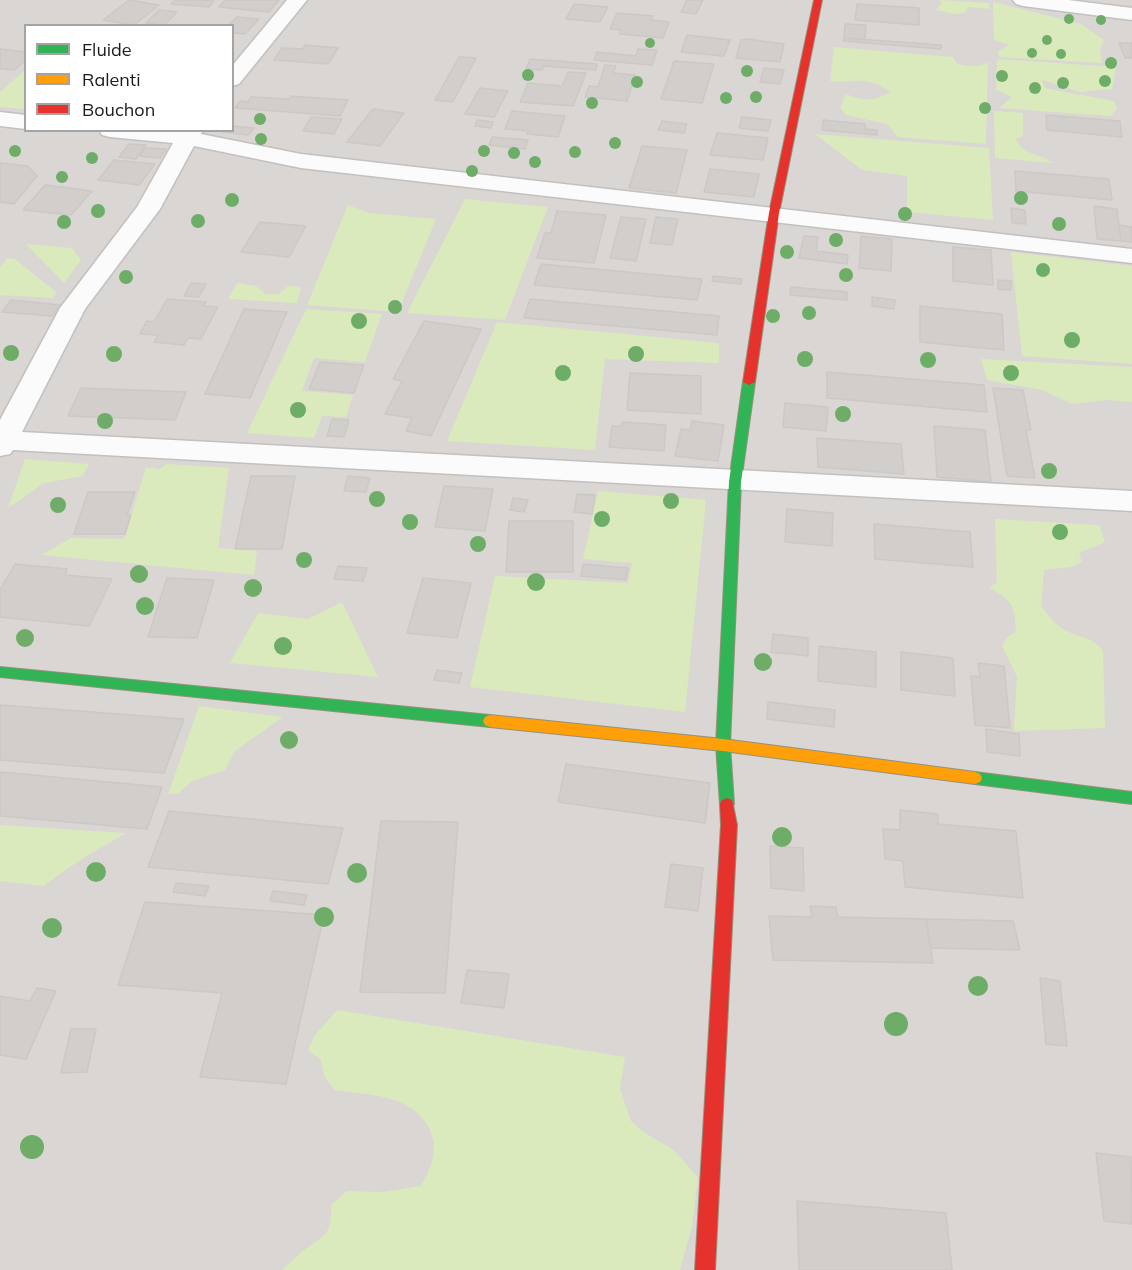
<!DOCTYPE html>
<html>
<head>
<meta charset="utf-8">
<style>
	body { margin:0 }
	#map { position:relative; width:1132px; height:1270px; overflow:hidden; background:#eae7e2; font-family:Mulish,sans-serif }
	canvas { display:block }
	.legend { position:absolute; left:24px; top:24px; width:210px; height:108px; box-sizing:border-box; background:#fff; border:2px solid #a4a4a4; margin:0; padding:8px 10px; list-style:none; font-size:18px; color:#1b1b1b }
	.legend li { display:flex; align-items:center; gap:12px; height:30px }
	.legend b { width:30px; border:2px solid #a4a4a4 }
</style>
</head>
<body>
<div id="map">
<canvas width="1132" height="1270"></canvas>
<ul class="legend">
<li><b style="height:8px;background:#30b455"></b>Fluide</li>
<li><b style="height:8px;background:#ff9f0a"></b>Ralenti</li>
<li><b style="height:8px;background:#e5322d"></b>Bouchon</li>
</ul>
</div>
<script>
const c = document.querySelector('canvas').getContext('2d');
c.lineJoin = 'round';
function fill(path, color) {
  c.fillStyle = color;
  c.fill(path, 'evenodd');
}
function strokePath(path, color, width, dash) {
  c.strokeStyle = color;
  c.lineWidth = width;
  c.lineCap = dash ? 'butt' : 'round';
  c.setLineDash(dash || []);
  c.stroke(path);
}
fill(new Path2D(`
	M0,0H1132V1270H0ZM26,26H232V130H26Z`), '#d9d6d4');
fill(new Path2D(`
	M939,0L989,3V9L968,7L965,13L953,14L936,10L942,2Z
	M993,2L1081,24L1104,40L1100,49L1102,63L999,57L998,51L1010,45L994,40Z
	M834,47L953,57L957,64C967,66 980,68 988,62L986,144L898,137L887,124L846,115L840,108L846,94C862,101 875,102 890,92C869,75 855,83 830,81Z
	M997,59L1116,67L1112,89L1080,92L1042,80L1045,88L1114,101L1117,109L1111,116L999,108L1012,97L996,90Z
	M25,70V109L0,107V92Z
	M994,111L1023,113V136L1016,139C1023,156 1041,153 1053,163L995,158Z
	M815,134L989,148L993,220L907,212V176L862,170Z
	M465,199L548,207L505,320L407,313Z
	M348,205L369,213L436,219L398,312L307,305Z
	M26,244L72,248L81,260L64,283Z
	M1011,252L1132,266V364L1022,356Z
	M7,258L15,259L56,292L53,298L0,295V267Z
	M237,283L256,286L266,294H278L288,286L301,287L297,303L228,299Z
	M306,309L382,314L365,362L314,358L302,391L353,395L346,417L322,416L314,438L247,433Z
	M497,322L719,343V363L605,359L595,450L447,441Z
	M981,359L1132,367V402L1107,400L1072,404L1042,390L987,380Z
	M25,459L89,464L83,476L44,483L8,508Z
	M167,464L229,468L218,548L257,551L254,575L41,555L71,538L124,539L146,467L159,469Z
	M598,491L706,500L685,712L470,687L495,576L628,583L632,563L583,559Z
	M995,519L1099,525L1105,542L1079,553L1082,562L1071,567L1044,570L1041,606C1048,615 1055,625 1065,630C1081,639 1088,635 1103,650L1105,728L1014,731L1017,677L1002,646L1007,637L1016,632C1015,606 1013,600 989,588L997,582Z
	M342,602L378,677L230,663L258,613L308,619Z
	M199,706L283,717L235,751L225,770L192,781L179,793L168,794Z
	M0,825L126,833L83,858L43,886L0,881Z
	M337,1010L625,1057L620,1089L631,1121L643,1132L674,1150L698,1178L692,1226L680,1270H282C289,1264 296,1256 303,1251C325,1234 332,1236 331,1205L347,1191L382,1192L421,1186C432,1167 439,1149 429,1128C412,1094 368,1095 334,1090L324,1076L321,1060L308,1050L315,1035Z`), '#dbeabd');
const building = new Path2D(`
	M129,0L159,5L134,25L103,20Z
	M175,0H197L214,1L209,7L171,4Z
	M225,0H279L269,12L219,7Z
	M687,0H703L696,14L681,12Z
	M574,4L608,7L600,22L566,19Z
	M857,4L919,8V25L855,20Z
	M159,10L177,12L164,25L146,23Z
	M617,13L653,16L651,20L669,22L663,38L620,34L621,30L610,29Z
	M237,17L259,19L245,34L232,33V26H228Z
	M845,24L866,25L865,39L844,38Z
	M687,35L730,40L724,56L681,52Z
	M844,38L941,45V49L843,41Z
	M747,39L784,44L780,62L736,58L741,40Z
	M1119,43H1132V58H1125Z
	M305,45L338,48L328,64L274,60L282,48L303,49Z
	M0,49L26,52V60L14,70L0,69Z
	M638,49L657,50L652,65L594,60L597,52L636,56Z
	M459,57L476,58L453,102L435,100Z
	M530,59L597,64L596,70L544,66L542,70L526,69Z
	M674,61L714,64L702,103L661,99Z
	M605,65L616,66L613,73L635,75L627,101L585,97L589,86L598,87Z
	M764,68L784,70L780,84L760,82Z
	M568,72L586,73L573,106L520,102L528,83L562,86Z
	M480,88L508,91L494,117L465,114Z
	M291,96L348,100L340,116L235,108L240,101L248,102L251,97L289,99Z
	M373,109L404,113L380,146L347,142Z
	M512,111L565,116L558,137L527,134L528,131L505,129Z
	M1046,115L1120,121L1122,137L1047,130Z
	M311,117L342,119L334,134L303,131Z
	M742,117L771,120L768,131L739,128Z
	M477,120L493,122L491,128L475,126Z
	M823,120L865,124V129L877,130V135L822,130Z
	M662,121L687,124L684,133L658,130Z
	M232,126L254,128L248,135L223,132L232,130Z
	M717,133L768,138L763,160L710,155Z
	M492,137L528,140L525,149L489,145Z
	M129,144L146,145L136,159L119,157Z
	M642,146L687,150L676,193L629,188Z
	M145,148L166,149L160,158L139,156Z
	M114,160L155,164L139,185L98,180Z
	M0,163L28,166L37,176L14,204L0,202Z
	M710,169L759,174L754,197L704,192Z
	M1015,171L1109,179L1112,200L1016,191Z
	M45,185L92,191L71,215L23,210Z
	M1094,206L1117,209L1121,241L1097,239Z
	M1011,208L1025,210L1026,224L1012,223Z
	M557,211L606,215L594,263L537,258L545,233H551Z
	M621,217L646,219L636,261L610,258Z
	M656,217L678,219L672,245L650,243Z
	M260,222L306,226L289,257L241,252Z
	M1119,225L1132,227V242L1121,241Z
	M804,236L818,237L816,251L848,255L847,264L799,258Z
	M861,236L892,239L891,271L859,268Z
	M953,247L991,250L993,285L953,281Z
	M541,264L702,279L697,300L534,285Z
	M713,276L742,279L741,284L712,281Z
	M998,280L1011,281V290L998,289Z
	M191,283L206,284L199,297L184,296Z
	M791,287L847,292V300L790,295Z
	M872,297L895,300L894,309L872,306Z
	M167,299L206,302L203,306L218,307L201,339L188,338L184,345L154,342L158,335L140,334L147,321L154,322Z
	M530,299L719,316L717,335L524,318Z
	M11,300L60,305L52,316L2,312Z
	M920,306L1002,314L1004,350L920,342Z
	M244,309L287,312L250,398L205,394Z
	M424,321L481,329L431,436L406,431L412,418L385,414L402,381L393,379Z
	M320,362L364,365L354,393L309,389Z
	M827,372L984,385L987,412L827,398Z
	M630,373L701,376V414L627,410Z
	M81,388L186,392L175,420L68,416Z
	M993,388L1023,390L1031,430H1026L1035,478L1007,476Z
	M785,403L828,407L826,431L783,427Z
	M332,419L349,420L344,437L327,436Z
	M692,421L724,425L718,461L675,456L681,429L690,430Z
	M622,422L666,425L664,451L609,447L612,426H622Z
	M934,426L985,430L991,482L937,477Z
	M817,438L901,444L904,474L818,467Z
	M251,476H295L282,549H235Z
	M348,476L370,478L366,492L344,491Z
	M444,486L493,489L485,531L435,527Z
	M88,492H135L127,515H131L125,534H74Z
	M577,494L595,495L592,514L574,512Z
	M513,498L528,500L524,512L510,510Z
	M787,509L833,513L832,546L785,542Z
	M509,521H573V572H506Z
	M874,524L970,532L973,567L875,559Z
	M15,564L67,569L65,575L112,579L89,626L0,617V590Z
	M583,564L628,568L626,580L581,576Z
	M338,566L367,568L363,581L334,579Z
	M167,578L214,580L197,638L148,637Z
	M423,578L471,583L457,638L407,633Z
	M773,634L808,638V656L771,652Z
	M819,646L876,652V687L818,681Z
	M901,652L953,658L955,696L901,690Z
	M978,663L1004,666L1010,728L975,725L971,676L980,677Z
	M437,670L462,673L459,683L434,680Z
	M768,702L835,710L834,727L767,719Z
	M0,705L184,719L164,773L0,760Z
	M986,729L1019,734L1020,756L987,752Z
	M566,764L710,783L705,823L558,802Z
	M0,772L162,787L147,829L0,816Z
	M900,810L938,814V824L1016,831L1023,898L905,887L903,861L885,859L883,829L900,830Z
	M169,811L343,828L328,884L148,867Z
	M381,821L458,822L445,993L360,992Z
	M770,846L803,848L804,891L771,888Z
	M671,864L703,868L698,911L665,907Z
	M176,883L209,886L205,896L173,892Z
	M273,891L307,895L304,905L270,901Z
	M145,902L324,915L286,1084L200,1077L222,993L118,985Z
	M810,906L836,907L838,917L926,919L933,963L773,960L769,916L812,917Z
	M926,919L1013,921L1020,950L931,948Z
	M467,970L509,974L504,1008L461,1003Z
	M1040,978L1060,981L1067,1046L1046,1044Z
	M37,988L56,991L26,1059L0,1055V996L30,1001Z
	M71,1029H96L87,1072L61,1073Z
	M1096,1153L1131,1157L1132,1224L1104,1221Z
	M797,1201L946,1213L952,1270H799Z`);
fill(building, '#d2cecb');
strokePath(building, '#cdc8c3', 1.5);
const street = new Path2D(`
	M287,0H307L239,84L232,86V66Z
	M1013,0H1068L1132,8V20L1023,6L1016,4Z
	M0,112L26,115V129L0,126Z
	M99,130H203L201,134L301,154L1132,249V263L301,168L194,146L160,209L85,309L22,432L1132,491V511L13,450L10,454L0,456V420L60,308L137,207L173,143L110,137L102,135Z`);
const fast = new Path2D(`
	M749,379L755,382L741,482L730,745L734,804L732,808L727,810L722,808L720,804L716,745L729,482L743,382Z
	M0,667L490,715L495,717L497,721L495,725L490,727L0,677Z
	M975,772L1132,792V804L975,784L970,782L968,778L970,774Z`);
const slow = new Path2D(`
	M490,715L723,739L975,772L980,774L982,778L980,782L975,784L723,751L490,727L485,725L483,721L485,717Z`);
const jam = new Path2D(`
	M814,0H822L779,213L755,382L749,385L743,382L769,213Z
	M727,798L732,800L737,825L715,1270H695L721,825L720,804L722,800Z`);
strokePath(street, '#c2c1bf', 3);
strokePath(fast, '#94927a', 2);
strokePath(slow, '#94927a', 2);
strokePath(jam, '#94927a', 2);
fill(street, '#fcfbfb');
fill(fast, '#30b455');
fill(slow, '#ff9f0a');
fill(jam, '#e5322d');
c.fillStyle = '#6dad67';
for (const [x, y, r] of [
	[1069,19,5],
	[1101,20,5],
	[1047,40,5],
	[650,43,5],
	[1032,53,5],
	[1061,54,5],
	[1111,63,6],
	[747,71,6],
	[528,75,6],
	[1002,76,6],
	[1105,81,6],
	[637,82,6],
	[1063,83,6],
	[1035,88,6],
	[756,97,6],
	[726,98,6],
	[592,103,6],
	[985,108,6],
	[260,119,6],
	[261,139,6],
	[615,143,6],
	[15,151,6],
	[484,151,6],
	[575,152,6],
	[514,153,6],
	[92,158,6],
	[535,162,6],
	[472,171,6],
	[62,177,6],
	[1021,198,7],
	[232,200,7],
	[98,211,7],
	[905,214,7],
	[198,221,7],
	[64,222,7],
	[1059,224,7],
	[836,240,7],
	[787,252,7],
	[1043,270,7],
	[846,275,7],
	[126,277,7],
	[395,307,7],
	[809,313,7],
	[773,316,7],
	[359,321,8],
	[1072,340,8],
	[11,353,8],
	[114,354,8],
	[636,354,8],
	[805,359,8],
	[928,360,8],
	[563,373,8],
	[1011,373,8],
	[298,410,8],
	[843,414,8],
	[105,421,8],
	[1049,471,8],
	[377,499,8],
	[671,501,8],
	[58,505,8],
	[602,519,8],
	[410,522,8],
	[1060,532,8],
	[478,544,8],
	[304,560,8],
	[139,574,9],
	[536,582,9],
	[253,588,9],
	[145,606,9],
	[25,638,9],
	[283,646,9],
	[763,662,9],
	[289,740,9],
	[782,837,10],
	[96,872,10],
	[357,873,10],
	[324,917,10],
	[52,928,10],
	[978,986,10],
	[896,1024,12],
	[32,1147,12]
]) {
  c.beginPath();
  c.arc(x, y, r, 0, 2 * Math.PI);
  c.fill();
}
</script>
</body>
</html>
